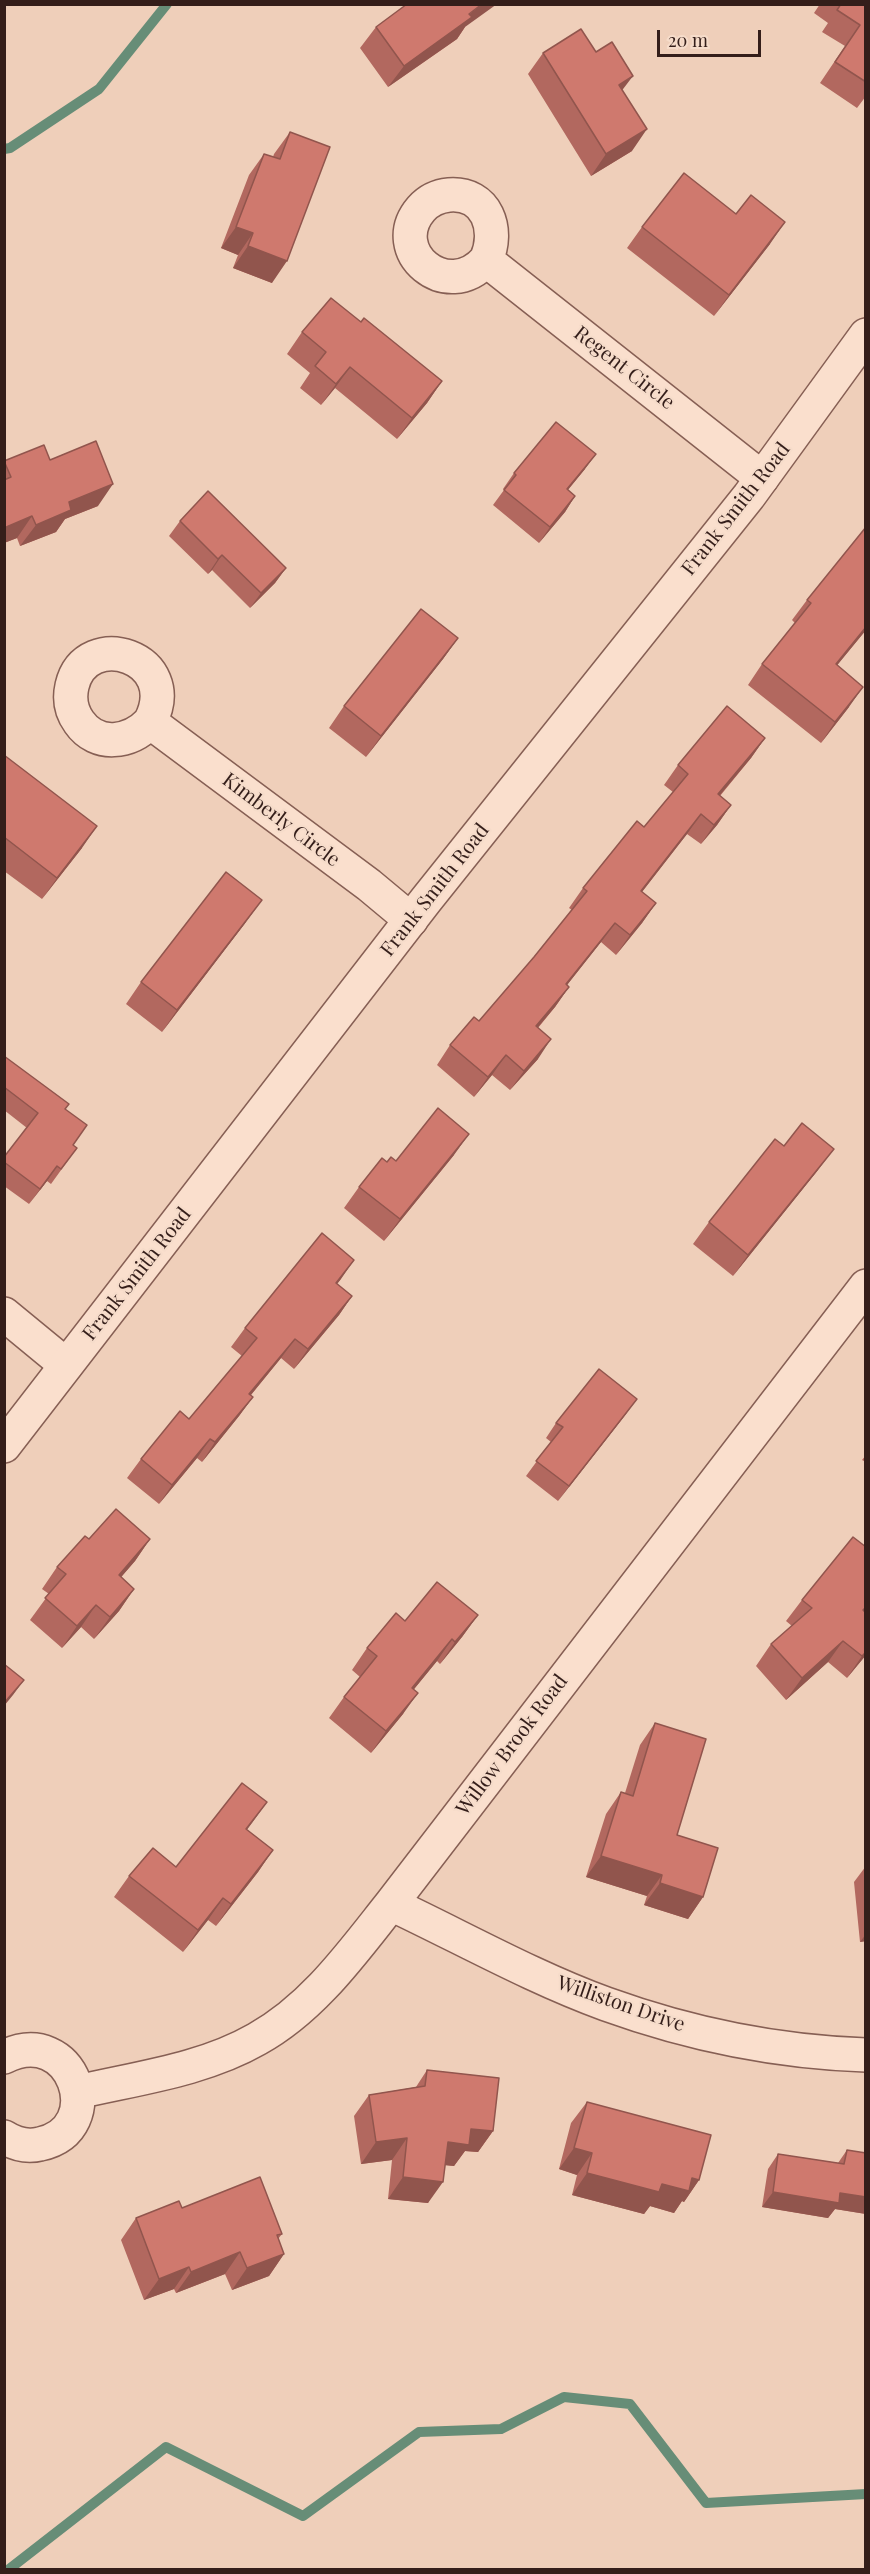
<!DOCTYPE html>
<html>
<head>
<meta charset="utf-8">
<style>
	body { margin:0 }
	#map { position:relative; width:870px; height:2574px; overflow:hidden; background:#efcfba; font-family:"Playfair Display",serif }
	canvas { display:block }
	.frame { position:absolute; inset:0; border:6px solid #341e1a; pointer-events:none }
	.scale { position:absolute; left:657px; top:30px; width:104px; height:27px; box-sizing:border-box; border:3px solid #341e1a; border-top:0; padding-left:8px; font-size:18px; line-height:21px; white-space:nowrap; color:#341e1a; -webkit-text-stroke:4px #f6dcca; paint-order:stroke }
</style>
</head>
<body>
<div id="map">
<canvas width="870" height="2574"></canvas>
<div class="frame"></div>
<div class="scale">20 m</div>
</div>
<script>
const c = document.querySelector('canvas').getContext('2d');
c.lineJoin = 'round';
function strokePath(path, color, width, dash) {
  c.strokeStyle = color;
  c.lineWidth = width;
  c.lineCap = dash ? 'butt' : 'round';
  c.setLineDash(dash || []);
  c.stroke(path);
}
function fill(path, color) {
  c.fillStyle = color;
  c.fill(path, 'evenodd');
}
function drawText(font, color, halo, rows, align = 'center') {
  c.font = font + ' "Playfair Display",serif';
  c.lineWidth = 4.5;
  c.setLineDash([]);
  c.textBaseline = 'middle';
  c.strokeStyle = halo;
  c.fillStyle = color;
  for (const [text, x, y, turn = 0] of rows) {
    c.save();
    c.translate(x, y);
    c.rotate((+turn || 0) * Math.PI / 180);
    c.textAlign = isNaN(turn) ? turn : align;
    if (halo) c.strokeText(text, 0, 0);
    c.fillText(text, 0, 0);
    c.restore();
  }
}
strokePath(new Path2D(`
	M4,149L10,148L99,89L167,4
	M8,2570L166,2447L303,2516L419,2432L501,2429L564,2397L630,2404L706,2503L866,2494`), '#678d77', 10);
const minor = new Path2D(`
	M486,260C447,304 385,251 421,209C428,201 438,196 449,195C487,192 500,230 486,260L762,478
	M150,722C130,743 97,748 79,722C71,711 69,699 72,686C86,626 184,657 150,722L369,885L411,920
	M4,1314L66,1365
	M391,1904C461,1937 534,1978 606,2004C689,2034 778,2052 866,2055
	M4,2057C73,2022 110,2129 40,2144C28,2147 15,2144 4,2137
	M78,2092C138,2078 203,2070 257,2039C313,2008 352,1953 391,1904L866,1286`);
const tertiary = new Path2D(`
	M4,1446L426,900L749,496L866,335`);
strokePath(minor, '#865f54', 36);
strokePath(tertiary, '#865f54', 36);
strokePath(minor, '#fadfcd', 33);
strokePath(tertiary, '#fadfcd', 33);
fill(new Path2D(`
	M820,4H866V96L857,108L820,83L845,46L822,32L828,23L814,13Z
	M376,27H465L457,39L388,87L360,48Z
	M596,52L622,90L632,151L591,176L528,74L543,53Z
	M290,132L272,283L233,268L238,255L221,248L249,175L264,154L273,157L274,154Z
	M642,227L770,244L714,316L627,248Z
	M361,322L442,381L427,403L397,439L335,388L321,405L300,388L310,373L287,354L302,332Z
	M50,460L98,506L65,519L56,532L20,546L17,538L4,543V461Z
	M585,469L568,490L575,496L565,512L539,543L493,505L504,490L503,489L514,473Z
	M180,521L286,568L275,583L250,608L212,570L208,574L169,536Z
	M807,600L866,630L837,665L849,707L821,743L748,685L762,664L795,623L792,620Z
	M458,638L443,659L366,757L329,728L344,706Z
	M765,738L751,758L720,796L731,805L717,825L701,844L687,834L642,892L656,903L642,923L616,955L601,942L567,985L569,987L555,1007L538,1028V1059L510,1090L492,1075L474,1097L437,1065L450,1045L479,1021L534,957L572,910L569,908L583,888L644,827L673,792L664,785L678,765Z
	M4,755L82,848L42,899L4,871Z
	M246,922L162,1032L126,1004L141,982Z
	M4,1056L65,1109L73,1145L77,1148L51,1184L47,1181L29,1204L4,1186V1157L27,1128L4,1110Z
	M454,1155L384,1241L344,1208L359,1187L387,1162Z
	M818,1170L733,1276L693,1244L709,1222Z
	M341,1279L337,1284L352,1296L339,1315L294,1369L281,1358L251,1395L253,1397L239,1416L202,1462L197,1458L159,1504L127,1478L141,1459L189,1419L242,1356L231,1347L245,1328Z
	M626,1414L558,1501L526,1476L551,1442L546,1438L556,1423Z
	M866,1455V1462L862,1460Z
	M89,1539H150L135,1561L121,1577L134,1589L119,1611L94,1639L81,1627L62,1648L30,1620L49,1594L42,1589L57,1567Z
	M802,1600L866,1610L864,1612L866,1655L847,1678L828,1662L786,1700L756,1666L771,1644L792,1626L786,1621Z
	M478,1615L462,1637L440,1664L437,1661L414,1689L403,1714L371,1753L329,1718L344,1697L360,1677L352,1670L367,1648L405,1621Z
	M655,1723L677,1835L703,1897L688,1919L644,1905L647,1896L586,1877L606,1814L621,1792L625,1793L640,1745Z
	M247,1830L273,1850L258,1872L216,1926L208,1920L183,1952L114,1897L129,1876L176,1867Z
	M866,1866V1941L860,1942L854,1882Z
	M427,2070L493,2131L478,2152L465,2151L454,2166L445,2165L428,2203L388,2199L392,2160L361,2164L354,2116L369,2095L416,2087Z
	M587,2102L699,2180L684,2202L682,2201L674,2213L650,2206L644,2214L572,2195L577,2175L559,2169L571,2123Z
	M847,2150L866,2153V2214L835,2209L828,2218L762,2207L768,2169L778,2154L838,2163Z
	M182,2208L282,2234L278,2239L284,2254L269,2276L232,2290L225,2274L176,2293L174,2289L144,2300L121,2240L136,2218Z`), '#b2685f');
fill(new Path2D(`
	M482,4H497L465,27L457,39L388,87L404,66Z
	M633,76L617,97L619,85Z
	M647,129L632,151L591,176L606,154Z
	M785,222L770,244L714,316L729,295Z
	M236,227L253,233L238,255L221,248Z
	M248,246L287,261L272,283L233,268Z
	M350,367L335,388L321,405L336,384Z
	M442,381L427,403L397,439L412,418Z
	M596,454L585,469L556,504L567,489Z
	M113,484L98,506L65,519L56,532L20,546L36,525L69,502Z
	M575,496L565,512L539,543L550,527Z
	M32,516L17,538L4,543V528Z
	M222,555L212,570L208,574L218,559Z
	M286,568L275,583L250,608L261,593Z
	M866,627V630L821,685L836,664Z
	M458,638L443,659L366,757L381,736Z
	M863,687L849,707L821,743L835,722Z
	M765,738L751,758L704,814L718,794Z
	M731,805L717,825L701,844L714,825Z
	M701,814L687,834L627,911L641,891Z
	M97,826L82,848L42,899L57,878Z
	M262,900L246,922L162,1032L177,1010Z
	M656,903L642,923L616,955L630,935Z
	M615,923L601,942L552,1004L566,984Z
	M569,987L555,1007L522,1046L536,1026Z
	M551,1039L538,1059L510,1090L524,1071Z
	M506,1055L492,1075L474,1097L488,1077Z
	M469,1134L454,1155L384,1241L400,1219Z
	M834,1149L818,1170L733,1276L748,1255Z
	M57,1166L47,1181L29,1204L40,1189Z
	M354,1260L341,1279L322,1302L336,1283Z
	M352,1296L339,1315L294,1369L308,1349Z
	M295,1339L281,1358L236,1413L249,1394Z
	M253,1397L239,1416L202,1462L215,1442Z
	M637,1399L626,1414L558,1501L569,1486Z
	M210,1439L197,1458L159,1504L172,1485Z
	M150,1539L135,1561L104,1597L119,1575Z
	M134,1589L119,1611L94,1639L110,1617Z
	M96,1605L81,1627L62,1648L77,1626Z
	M478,1615L462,1637L440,1664L455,1642Z
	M452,1639L437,1661L397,1710L412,1688Z
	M843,1641L828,1662L786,1700L802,1678Z
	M866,1652V1655L847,1678L862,1656Z
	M24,1680L13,1695L4,1706V1703Z
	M418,1693L403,1714L371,1753L386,1731Z
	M267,1802L252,1823L231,1851L246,1829Z
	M273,1850L258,1872L216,1926L231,1904Z
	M601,1856L662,1875L647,1896L586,1877Z
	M660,1883L703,1897L688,1919L644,1905Z
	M223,1898L208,1920L183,1952L198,1930Z
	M866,1934V1941L860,1942Z
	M471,2129L493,2131L478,2152L465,2151L454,2166L433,2164L448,2142Z
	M407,2138L392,2160L361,2164L376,2142Z
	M574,2148L592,2153L577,2175L559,2169Z
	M587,2173L662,2184L692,2178L699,2180L684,2202L682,2201L674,2213L650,2206L644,2214L572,2195Z
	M403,2177L443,2182L428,2203L388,2199Z
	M773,2192L840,2193L866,2197V2214L835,2209L828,2218L762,2207Z
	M240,2252L225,2274L176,2293L191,2272Z
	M284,2254L269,2276L232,2290L247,2268Z
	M189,2267L174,2289L144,2300L159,2279Z`), '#91554d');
const building = new Path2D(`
	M407,4H482L469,14L472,17L404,66L376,27Z
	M841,4H866V82L835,62L860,25L837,10Z
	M581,29L596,52L612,42L633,76L619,85L647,129L606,154L543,53Z
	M290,132L330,147L287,261L248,246L253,233L236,227L264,154L280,159Z
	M684,173L736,214L751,195L785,222L729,295L642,227Z
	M331,298L361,322L364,318L442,381L412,418L350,367L336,384L315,366L326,352L302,332Z
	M556,422L596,454L567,489L575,496L550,527L504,490L516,475L514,473Z
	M96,441L113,484L69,502L71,510L36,525L32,516L4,528V480L11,477L4,461L44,445L50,460Z
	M208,491L286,568L261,593L222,555L218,559L180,521Z
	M866,527V627L836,664L863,687L835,722L762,664L811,603L807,600Z
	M421,609L458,638L381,736L344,706Z
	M727,706L765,738L718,794L731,805L714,825L701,814L641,891L656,903L630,935L615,923L566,984L569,987L536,1026L551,1039L524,1071L506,1055L488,1077L450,1045L474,1017L479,1021L534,957L587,891L583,888L637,821L644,827L688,774L678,765Z
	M4,755L97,826L57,878L4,837Z
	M226,872L262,900L177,1010L141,982Z
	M4,1056L69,1104L65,1109L87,1125L73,1145L77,1148L61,1169L57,1166L40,1189L4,1162V1157L38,1113L4,1087Z
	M438,1108L469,1134L400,1219L359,1187L382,1158L387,1162L391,1157L396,1161Z
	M802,1123L834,1149L748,1255L709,1222L775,1139L784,1146Z
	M322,1233L354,1260L336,1283L352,1296L308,1349L295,1339L249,1394L253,1397L215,1442L210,1439L172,1485L141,1459L180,1411L189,1419L257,1338L245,1328Z
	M599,1369L637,1399L569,1486L536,1461L563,1427L556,1423Z
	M116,1509L150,1539L119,1575L134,1589L110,1617L96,1605L77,1626L45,1598L66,1574L57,1567L85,1536L89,1539Z
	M853,1537L866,1547V1607L863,1610L866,1613V1652L862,1656L843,1641L802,1678L771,1644L812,1608L802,1600Z
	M437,1582L478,1615L455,1642L452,1639L412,1688L418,1693L386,1731L344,1697L377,1656L367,1648L396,1613L405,1621Z
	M4,1664L24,1680L4,1703Z
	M655,1723L706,1739L677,1835L718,1848L703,1897L660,1883L662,1875L601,1856L621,1792L633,1796Z
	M242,1783L267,1802L246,1829L273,1850L231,1904L223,1898L198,1930L129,1876L153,1848L176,1867Z
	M427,2070L499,2078L493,2131L471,2129L469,2145L448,2142L443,2182L403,2177L407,2138L376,2142L369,2095L425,2086Z
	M587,2102L711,2135L699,2180L692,2178L689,2191L662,2184L659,2192L587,2173L592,2153L574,2148Z
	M847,2150L866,2153V2197L840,2193L839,2203L773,2192L778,2154L844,2164Z
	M260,2177L282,2234L277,2235L284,2254L247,2268L240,2252L191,2272L189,2267L159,2279L136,2218L179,2201L182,2208Z`);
fill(building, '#cf796e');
strokePath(building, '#91554d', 1.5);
drawText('20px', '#341e1a', '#f6dcca', [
	["Regent Circle",624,368,38],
	["Frank Smith Road",736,509,-52],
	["Kimberly Circle",281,820,37],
	["Frank Smith Road",435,890,-52],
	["Frank Smith Road",137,1274,-52],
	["Willow Brook Road",512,1745,-53],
	["Williston Drive",621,2004,19]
]);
</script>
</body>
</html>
